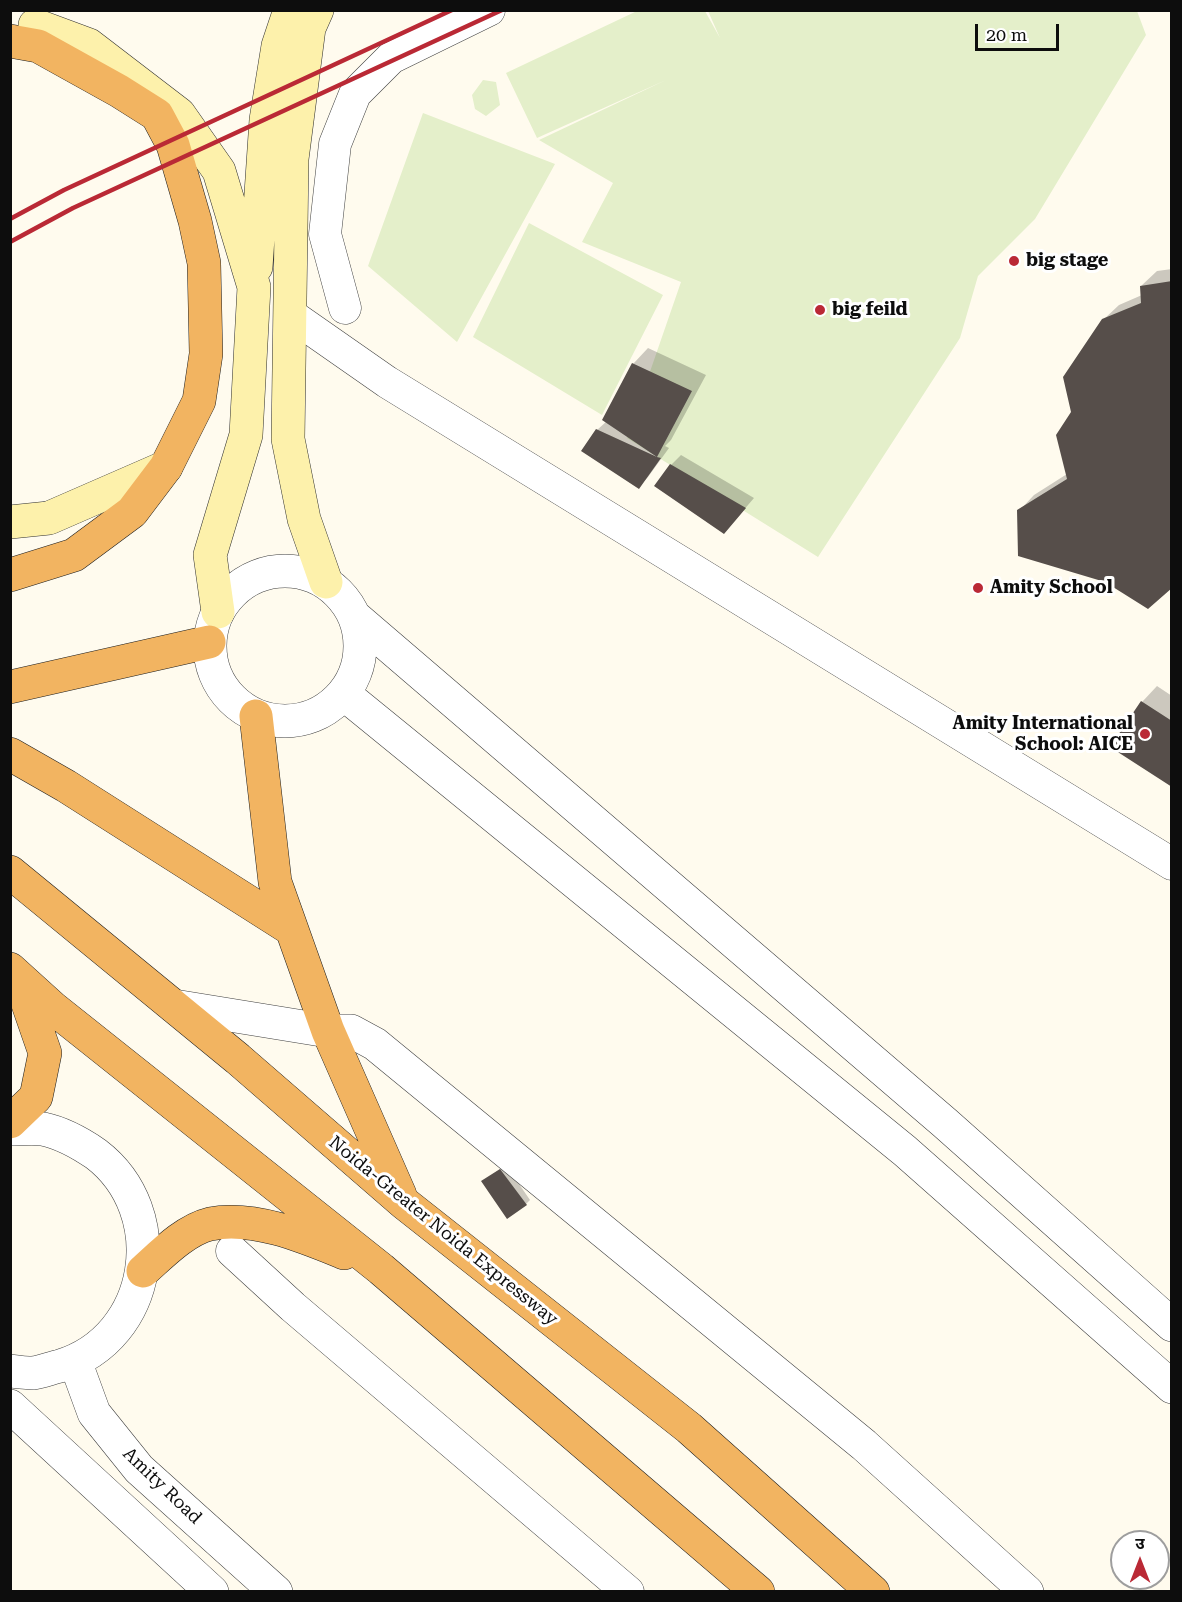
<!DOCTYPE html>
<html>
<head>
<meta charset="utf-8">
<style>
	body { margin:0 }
	#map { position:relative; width:1182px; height:1602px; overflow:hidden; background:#fffbee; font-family:"Roboto Serif","Noto Sans Devanagari",serif }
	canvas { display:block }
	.frame { position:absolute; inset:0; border:12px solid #0d0d0d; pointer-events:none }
	.north { position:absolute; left:1110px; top:1530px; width:60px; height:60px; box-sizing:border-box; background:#fff; border:2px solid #9e9e9e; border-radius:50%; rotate:0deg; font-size:16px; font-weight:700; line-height:24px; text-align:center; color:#0d0d0d }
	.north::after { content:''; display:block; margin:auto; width:21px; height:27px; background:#ba2935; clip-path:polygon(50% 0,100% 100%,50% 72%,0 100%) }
	.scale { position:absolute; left:975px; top:24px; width:84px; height:27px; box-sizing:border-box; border:3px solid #0d0d0d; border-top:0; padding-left:8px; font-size:18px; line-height:21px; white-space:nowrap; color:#0d0d0d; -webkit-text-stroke:4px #fff; paint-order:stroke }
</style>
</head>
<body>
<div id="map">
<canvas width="1182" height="1602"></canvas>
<div class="frame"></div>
<div class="north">उ</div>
<div class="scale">20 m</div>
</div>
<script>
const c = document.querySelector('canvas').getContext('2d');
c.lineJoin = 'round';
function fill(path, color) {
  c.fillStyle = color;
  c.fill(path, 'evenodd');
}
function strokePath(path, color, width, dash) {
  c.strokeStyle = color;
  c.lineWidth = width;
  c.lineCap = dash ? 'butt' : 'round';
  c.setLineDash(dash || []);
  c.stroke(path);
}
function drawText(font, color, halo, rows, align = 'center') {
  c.font = font + ' "Roboto Serif",serif';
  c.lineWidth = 6;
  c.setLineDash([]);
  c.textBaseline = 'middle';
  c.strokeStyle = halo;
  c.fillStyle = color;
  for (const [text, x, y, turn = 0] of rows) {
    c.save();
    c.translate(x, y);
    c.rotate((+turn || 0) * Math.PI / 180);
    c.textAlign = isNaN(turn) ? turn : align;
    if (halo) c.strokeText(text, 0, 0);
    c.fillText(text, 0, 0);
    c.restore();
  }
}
fill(new Path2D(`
	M637,11H705L720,38L708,11H1137L1146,35L1035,219L978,276L960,338L818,557L627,438L681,282L582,242L613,183L539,140L666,80L537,138L506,73Z
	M483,80L496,82L500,105L486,116L475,109L472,95Z
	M423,113L555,164L457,342L368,266Z
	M529,223L663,295L602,415L473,337Z`), '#e4efca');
fill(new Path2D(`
	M1172,269V586L1019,511L1034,495L1067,474L1073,412L1103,320L1119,305L1142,295L1141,286L1157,271Z
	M648,348L706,375L671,440L665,446L669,448L648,477L638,487L597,430L607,421L633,364Z
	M681,455L754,498L724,533L671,465Z
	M1157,686L1172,696V785L1142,702Z
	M506,1165L530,1200L526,1204L483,1181Z`), '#0003');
fill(new Path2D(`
	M1172,281V588L1148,609L1105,582L1018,556L1017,510L1067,479L1056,435L1071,412L1063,377L1102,319L1141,303L1140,286Z
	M632,363L692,391L657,457L661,458L639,489L581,451L596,429L657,457L602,420Z
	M670,464L746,508L724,534L654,486Z
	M1141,701L1172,721V787L1110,747Z
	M500,1169L527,1205L507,1219L481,1181Z`), '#564e4a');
const minor = new Path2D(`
	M345,308L325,234L335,144L355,94L391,58L489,10
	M291,315L387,382L1172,864
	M232,1251L293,1307L628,1592`);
const tertiary = new Path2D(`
	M210 646a75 75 0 1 1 150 0a75 75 0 1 1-150 0Z
	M355,617L945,1123L1172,1325
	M344,694L905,1151L1172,1387
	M174,1006L328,1031H351L375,1044L864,1445L1027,1592
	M10,1129C21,1129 32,1128 43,1129C62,1133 80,1143 96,1154C172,1212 153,1338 60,1366C51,1368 42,1372 33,1373C26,1373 18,1372 10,1371
	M75,1361L94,1413L139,1469L276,1592
	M10,1406L212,1592`);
const secondary = new Path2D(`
	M317,10L309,28L292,159L288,439L304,519L326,582
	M35,25L89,45L179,114L219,171L254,287L246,435L210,555L218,612
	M256,267L266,120L278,46L290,10
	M10,522L49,518L166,467`);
const trunk = new Path2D(`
	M10,41L38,46L119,91L157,115L173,145L195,221L204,263L206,354L199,401L166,467L132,512L74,555L10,575
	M10,687L209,642
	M256,716L275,882L328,1031L400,1195
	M10,754L66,786L291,929
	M10,872L238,1059L404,1203L689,1428L873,1592
	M10,969L53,1008L381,1269L758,1592
	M10,1122L36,1097L45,1053L20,981
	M143,1271C161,1255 185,1230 210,1224C253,1215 305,1237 344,1253`);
strokePath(minor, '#404040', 33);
strokePath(tertiary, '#404040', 34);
strokePath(secondary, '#2f2f2f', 34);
strokePath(trunk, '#1e1e1e', 34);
strokePath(minor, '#fff', 32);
strokePath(tertiary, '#fff', 33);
strokePath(secondary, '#fdf1ab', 33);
strokePath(trunk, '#f2b461', 33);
strokePath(new Path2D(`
	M10,219L64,190L452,10
	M10,242L73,208L502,10`), '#ba2935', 4.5);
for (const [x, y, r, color] of [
	[1014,261,6,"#ba2935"],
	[820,310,6,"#ba2935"],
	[978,588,6,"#ba2935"],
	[1145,734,6,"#ba2935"]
]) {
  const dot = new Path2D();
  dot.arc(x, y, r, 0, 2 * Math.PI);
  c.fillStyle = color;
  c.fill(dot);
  strokePath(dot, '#fff', 2);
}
drawText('bold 18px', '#0d0d0d', '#fff', [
	["big stage",1026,261],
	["big feild",832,310],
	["Amity School",990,588],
	["Amity International",1133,724,"right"],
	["School: AICE",1133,745,"right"]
], 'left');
drawText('18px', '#0d0d0d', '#fff', [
	["Noida-Greater Noida Expressway",443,1231,39],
	["Amity Road",162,1486,44]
]);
</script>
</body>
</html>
